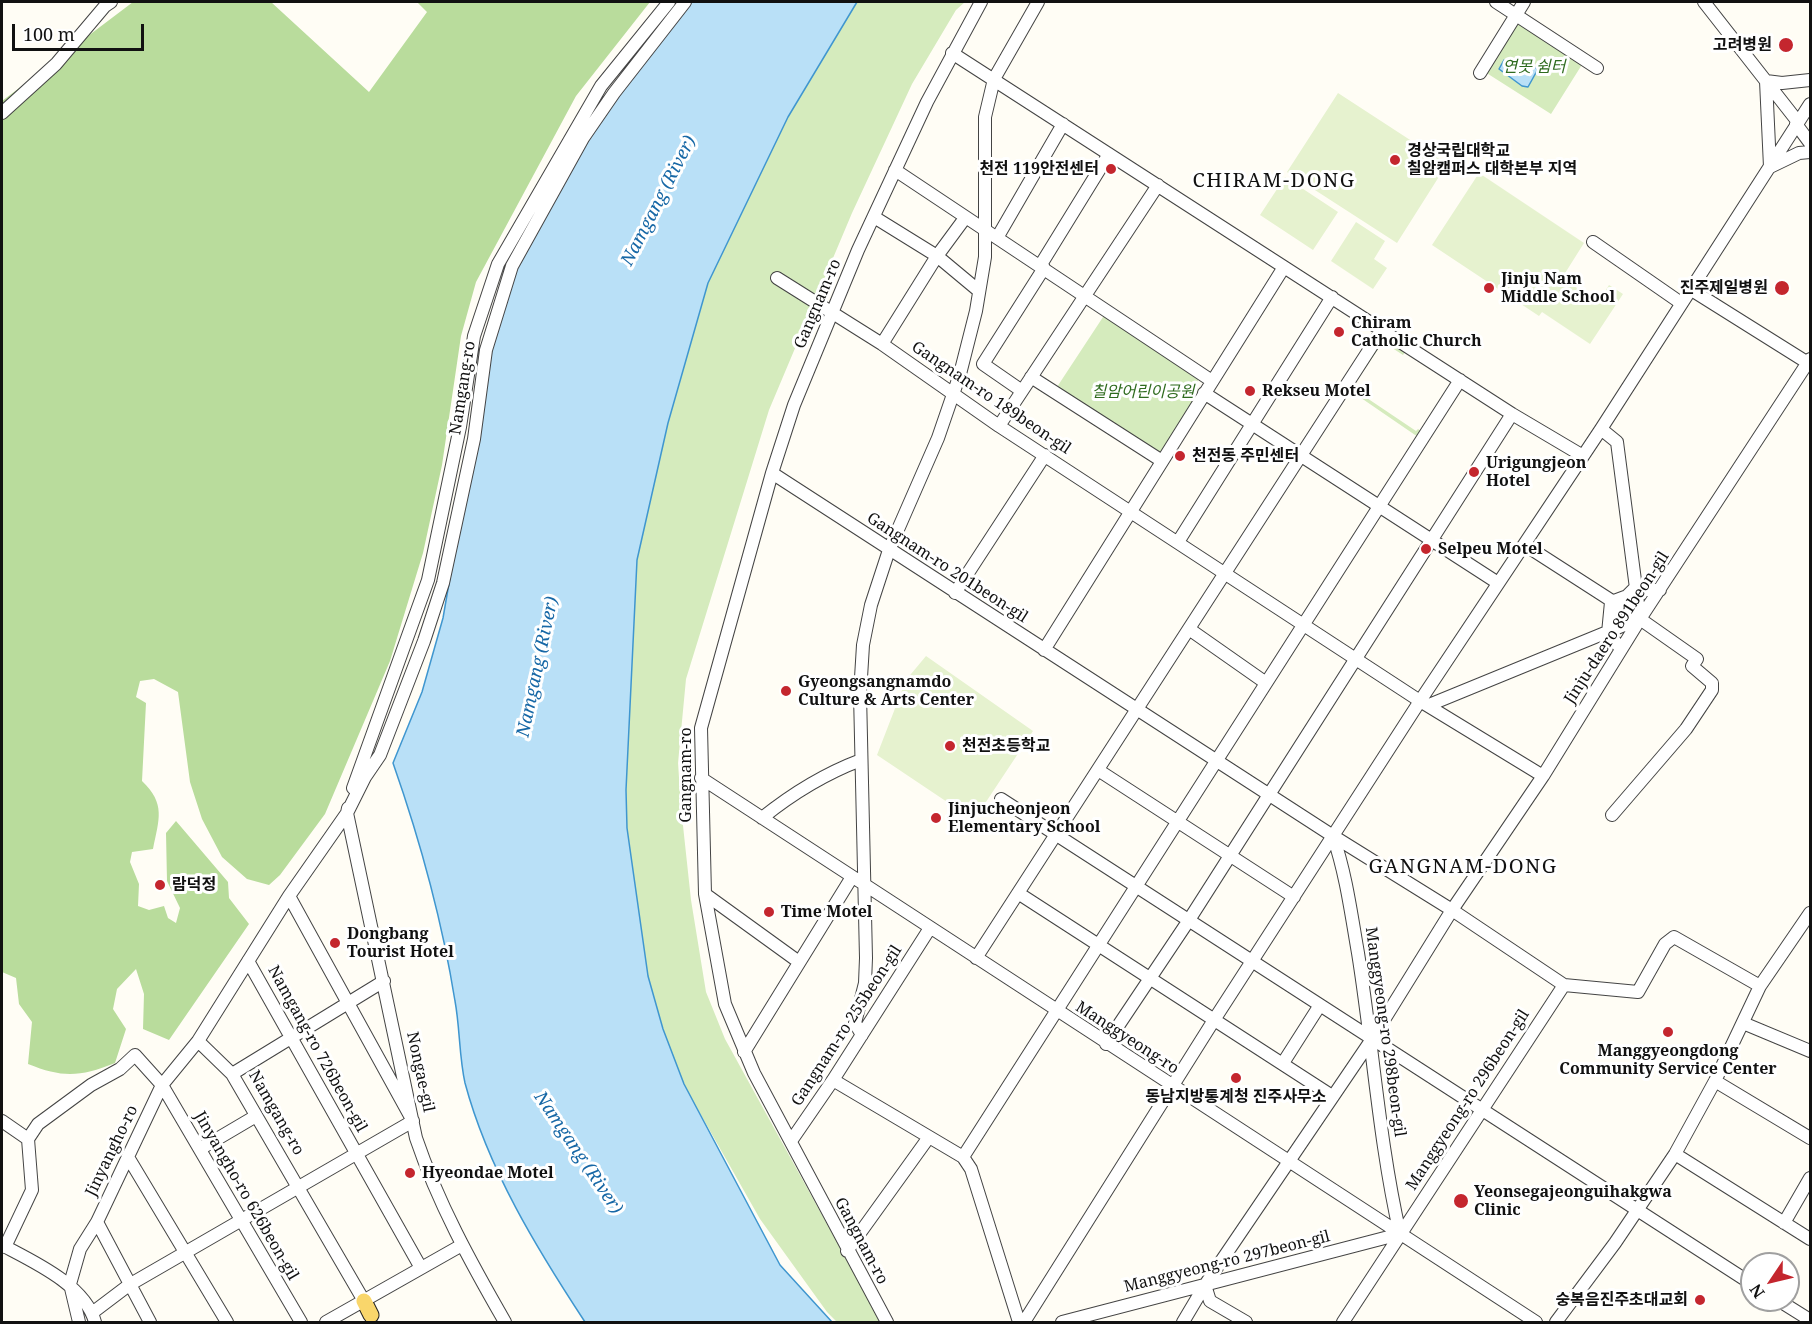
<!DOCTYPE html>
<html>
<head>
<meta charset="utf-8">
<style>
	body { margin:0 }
	#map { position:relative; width:1812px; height:1324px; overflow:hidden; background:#fffdf5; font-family:"Noto Serif",serif }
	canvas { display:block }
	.frame { position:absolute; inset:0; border:3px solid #111; pointer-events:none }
	.north { position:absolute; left:1740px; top:1252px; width:60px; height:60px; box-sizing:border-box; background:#fff; border:2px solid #a0a0a0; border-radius:50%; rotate:235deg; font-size:16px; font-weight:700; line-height:24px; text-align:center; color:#111 }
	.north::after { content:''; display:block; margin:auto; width:21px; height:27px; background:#c4262e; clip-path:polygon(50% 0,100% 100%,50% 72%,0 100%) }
	.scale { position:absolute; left:12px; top:24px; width:132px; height:27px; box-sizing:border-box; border:3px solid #111; border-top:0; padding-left:8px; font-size:18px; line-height:21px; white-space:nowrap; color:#111; -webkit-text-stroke:4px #fff; paint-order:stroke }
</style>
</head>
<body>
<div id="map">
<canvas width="1812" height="1324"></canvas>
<div class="frame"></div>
<div class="north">N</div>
<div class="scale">100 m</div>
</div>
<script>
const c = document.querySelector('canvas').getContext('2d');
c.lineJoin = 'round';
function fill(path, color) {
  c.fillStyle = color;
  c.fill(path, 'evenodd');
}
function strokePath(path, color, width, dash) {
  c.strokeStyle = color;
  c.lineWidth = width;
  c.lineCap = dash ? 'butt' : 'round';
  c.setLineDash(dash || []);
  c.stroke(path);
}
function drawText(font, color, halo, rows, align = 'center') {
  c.font = font + ' "Noto Serif","Noto Sans KR",serif';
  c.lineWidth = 6;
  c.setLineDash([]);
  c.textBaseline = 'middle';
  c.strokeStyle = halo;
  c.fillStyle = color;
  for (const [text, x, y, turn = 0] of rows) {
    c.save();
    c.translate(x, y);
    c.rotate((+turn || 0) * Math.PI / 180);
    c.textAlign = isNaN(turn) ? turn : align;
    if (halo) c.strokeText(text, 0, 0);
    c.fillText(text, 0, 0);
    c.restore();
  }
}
fill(new Path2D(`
	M857,2H965L956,10L912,84L852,213L769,410L686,679L678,763L681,807L691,900L706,992L725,1039L881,1322H837L827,1312L760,1219L684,1085L663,1029L648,976L627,828L626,790L637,560L641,535L668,423L708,283L788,117Z
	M1517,21L1583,63L1551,114L1485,72Z
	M1105,314L1198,374V397L1159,457L1057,387Z
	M1382,338L1405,352L1403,355L1383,342L1352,388L1416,431L1418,429L1421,431L1418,437L1348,389Z`), '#d5ebbd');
fill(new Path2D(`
	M133,2H271L369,92L427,12L417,2H650L576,96L476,282L461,336L442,465L423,553L390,661L325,814L280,875L269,885L247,879L222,857L202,819L190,782L178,692L154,679L140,681L136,697L146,703L142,781C166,804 159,819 153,849L132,852L130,862L139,884L138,906L149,910L164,906L168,918L176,923L180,908L167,881L166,833L176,821L228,882L229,898L249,924L169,1040L143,1029L144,994L136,969L117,989L113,1009L126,1029L115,1063C80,1077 63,1078 28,1064L32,1022L19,1004L16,978L2,972V101Z`), '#b9dc9c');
fill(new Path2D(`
	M1338,93L1447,164L1397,243L1287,172Z
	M1479,173L1584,243L1562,278L1598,302L1609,285L1623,294L1590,344L1542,312L1539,316L1432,245Z
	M1285,177L1338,212L1313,250L1260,215Z
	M1356,222L1385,241L1374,259L1387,268L1373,289L1331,261Z
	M926,656L1033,731L974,820L877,755L906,680Z`), '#e6f2cf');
const water = new Path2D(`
	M682,2H857L788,117L708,283L668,423L637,560L626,790L627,828L648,976L663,1029L684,1084L780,1265L832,1322H585C537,1249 488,1169 465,1083C459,1056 460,1028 455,1001C442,920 420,840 393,763L422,692L443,618L499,294L573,152Z
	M1504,60L1518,74L1527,62L1538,69L1528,87L1522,86L1499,69Z`);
fill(water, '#b9e0f7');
strokePath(water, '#3f96cf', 1.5);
const minor = new Path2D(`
	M1496,2L1597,68
	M1704,2L1798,122
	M952,53L1512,414L1583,456
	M1480,73L1524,2
	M1810,80L1782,83L1766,81L1770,167L1799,153L1810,152
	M2,113L56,64L105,6L111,2
	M1796,124L1810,143
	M895,170L1212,381
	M874,217L937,256L979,291
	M997,238L1063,124
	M1593,242L1681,303
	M1040,266L1109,154
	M777,278L882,344L999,426L1420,701L1543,776
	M1690,289L1808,363
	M882,344L937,256L965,218
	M1031,377L1162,461
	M1022,391L983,364L1044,268
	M1204,393L1498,583
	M999,426L1158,185
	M1601,429L1617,442L1640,619
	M772,473L1333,836L1452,910L1564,985L1638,992L1665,944L1674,937L1760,986
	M1178,542L1332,297
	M1525,545L1640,619L1697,659L1692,666L1712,683V690L1686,729L1612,815
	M955,593L1045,455
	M1189,629L1266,683
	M1621,649L1608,633L1611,602L1627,596L1637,586L1648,590H1660
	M1044,650L1284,267
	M1429,705L1639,619
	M1098,770L1294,897
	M701,778L1536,1322
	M353,788L428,580L460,427L474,336L498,264L601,86L669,2
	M1001,799L1752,1284
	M348,808L347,813L416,1138C438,1203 471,1263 505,1322
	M762,818C793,793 824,774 861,760
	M1333,836C1346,874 1351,913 1358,953C1373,1046 1379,1142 1400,1234
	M1018,893L1332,1096
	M705,894L799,962
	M976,958L1382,330
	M248,961L421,1268
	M1743,1023L1810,1051
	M862,1035L855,1023L865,983L866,958L860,694L863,645L871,605L889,550L938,438L960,374L976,311L985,257V117L994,79L1038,2
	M198,1041L232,1074L364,1301
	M1106,1044L1189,920L1512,414
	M744,1052L852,877
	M1283,1063L1320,1005
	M232,1074L384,981
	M833,1080L963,1157L971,1169L1019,1322
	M1715,1081L1810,1138
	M2,1121L28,1139
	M28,1139L38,1124L91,1085L120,1069L135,1055L162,1085L301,1322
	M791,1141L833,1080L930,928
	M200,1149L256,1116
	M1675,1154L1810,1239
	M128,1157L227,1322
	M963,1157L1460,380
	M97,1222L150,1322
	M1784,1223L1810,1178
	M2,1245C34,1262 85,1285 95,1322
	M5,1247L32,1190L28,1139
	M847,1251L929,1137
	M1205,1285L1210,1301L1246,1322
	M1778,1300L1810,1320
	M92,1313L129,1285L413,1121L289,896
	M79,1322L70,1284L80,1249L97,1222L162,1085L198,1041L289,896L347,813L365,777L380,755L424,641L443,583L474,439L486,350L512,266L583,138L614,93L685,2
	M326,1322L462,1245
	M887,1322L754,1073L725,1004L705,894L701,728L772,473L794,405L858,250L927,102L981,2
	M1024,1322L1214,1020L1420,701L1601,429L1810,104
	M1062,1322L1400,1234
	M1183,1322L1205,1285L1372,1039L1452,910L1543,776L1640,619L1810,359
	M1343,1322L1564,985
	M1556,1322L1615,1243L1675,1154L1715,1081L1760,986L1810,913`);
const major = new Path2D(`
	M364,1301L371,1315`);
strokePath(minor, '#444', 14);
strokePath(major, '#222', 17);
strokePath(minor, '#fff', 12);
strokePath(major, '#f9d66b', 15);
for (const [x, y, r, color] of [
	[1786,45,8,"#c4262e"],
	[1395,160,6,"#c4262e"],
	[1111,169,6,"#c4262e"],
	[1489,288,6,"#c4262e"],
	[1782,288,8,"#c4262e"],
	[1339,332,6,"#c4262e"],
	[1250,391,6,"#c4262e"],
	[1180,456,6,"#c4262e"],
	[1474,472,6,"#c4262e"],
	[1426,549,6,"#c4262e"],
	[786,691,6,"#c4262e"],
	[950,746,6,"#c4262e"],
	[936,818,6,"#c4262e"],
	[160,885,6,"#c4262e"],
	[769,912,6,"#c4262e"],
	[335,943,6,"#c4262e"],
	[1668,1032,6,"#c4262e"],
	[1236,1078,6,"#c4262e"],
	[410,1173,6,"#c4262e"],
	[1461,1201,8,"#c4262e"],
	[1700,1300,6,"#c4262e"]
]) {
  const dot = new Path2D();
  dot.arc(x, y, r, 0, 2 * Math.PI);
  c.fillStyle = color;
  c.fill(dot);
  strokePath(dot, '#fff', 2);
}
drawText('bold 16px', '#111', '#fff', [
	["고려병원",1772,45,"right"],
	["경상국립대학교",1407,151],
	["칠암캠퍼스 대학본부 지역",1407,169],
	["천전 119안전센터",1099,169,"right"],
	["Jinju Nam",1501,279],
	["Middle School",1501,297],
	["진주제일병원",1768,288,"right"],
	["Chiram",1351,323],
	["Catholic Church",1351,341],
	["Rekseu Motel",1262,391],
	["천전동 주민센터",1192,456],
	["Urigungjeon",1486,463],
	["Hotel",1486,481],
	["Selpeu Motel",1438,549],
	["Gyeongsangnamdo",798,682],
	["Culture & Arts Center",798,700],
	["천전초등학교",962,746],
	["Jinjucheonjeon",948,809],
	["Elementary School",948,827],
	["람덕정",172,885],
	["Time Motel",781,912],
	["Dongbang",347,934],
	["Tourist Hotel",347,952],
	["Manggyeongdong",1668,1051,"center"],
	["Community Service Center",1668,1069,"center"],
	["동남지방통계청 진주사무소",1236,1097,"center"],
	["Hyeondae Motel",422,1173],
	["Yeonsegajeonguihakgwa",1474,1192],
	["Clinic",1474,1210],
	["숭복음진주초대교회",1688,1300,"right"]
], 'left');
drawText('italic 16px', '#2f6b1f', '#fff', [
	["연못 쉼터",1534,67],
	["칠암어린이공원",1143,392]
]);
drawText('16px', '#111', '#fff', [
	["Gangnam-ro",818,304,-67],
	["Namgang-ro",463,388,-81],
	["Gangnam-ro 189beon-gil",991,398,34],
	["Gangnam-ro 201beon-gil",947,568,33],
	["Jinju-daero 891beon-gil",1617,628,-57],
	["Gangnam-ro",686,775,-90],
	["Gangnam-ro 255beon-gil",847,1026,-57],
	["Manggyeong-ro 298beon-gil",1385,1032,82],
	["Manggyeong-ro",1127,1038,33],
	["Namgang-ro 726beon-gil",317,1049,61],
	["Nongae-gil",420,1072,78],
	["Manggyeong-ro 296beon-gil",1468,1100,-57],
	["Namgang-ro",276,1113,60],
	["Jinyangho-ro",112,1151,-64],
	["Jinyangho-ro 626beon-gil",246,1196,60],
	["Gangnam-ro",861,1241,62],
	["Manggyeong-ro 297beon-gil",1227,1262,-14]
]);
drawText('italic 18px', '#1768a6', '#fff', [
	["Namgang (River)",659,201,-63],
	["Namgang (River)",538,667,-78],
	["Namgang (River)",578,1153,56]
]);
c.letterSpacing = '1.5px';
drawText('20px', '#111', '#fff', [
	["CHIRAM-DONG",1274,181],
	["GANGNAM-DONG",1463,867]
]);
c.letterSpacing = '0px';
</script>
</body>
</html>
